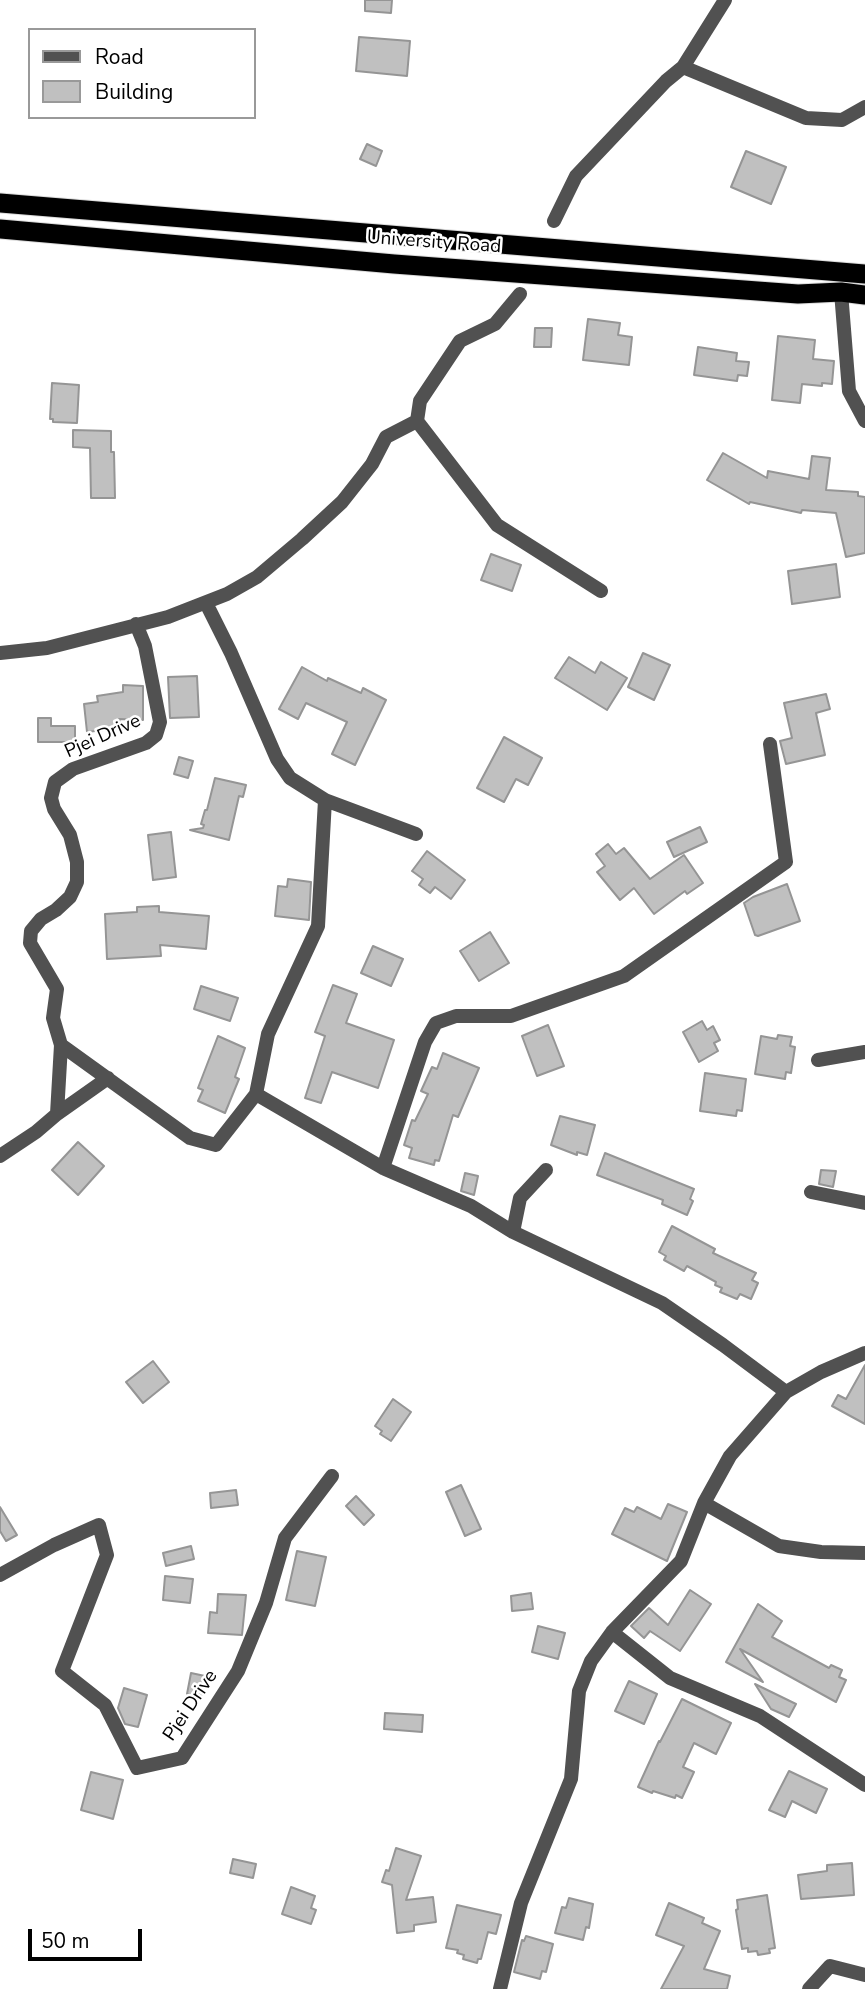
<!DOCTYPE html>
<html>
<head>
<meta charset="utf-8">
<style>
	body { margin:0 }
	#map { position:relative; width:865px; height:1989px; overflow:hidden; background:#fff; font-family:"Nunito Sans",sans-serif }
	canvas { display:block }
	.legend { position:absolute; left:28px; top:28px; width:228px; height:91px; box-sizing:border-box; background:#fff; border:2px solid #999; margin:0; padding:9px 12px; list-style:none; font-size:21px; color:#000 }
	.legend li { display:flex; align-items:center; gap:14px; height:35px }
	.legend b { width:35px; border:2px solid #999 }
	.scale { position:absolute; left:28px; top:1929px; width:114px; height:32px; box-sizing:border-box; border:4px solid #000; border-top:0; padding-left:9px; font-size:21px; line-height:24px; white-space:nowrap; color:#000; -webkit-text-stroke:5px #fff; paint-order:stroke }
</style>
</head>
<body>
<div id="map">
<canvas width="865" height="1989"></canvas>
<ul class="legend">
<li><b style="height:9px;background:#515151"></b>Road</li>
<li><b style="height:19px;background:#c0c0c0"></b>Building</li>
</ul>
<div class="scale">50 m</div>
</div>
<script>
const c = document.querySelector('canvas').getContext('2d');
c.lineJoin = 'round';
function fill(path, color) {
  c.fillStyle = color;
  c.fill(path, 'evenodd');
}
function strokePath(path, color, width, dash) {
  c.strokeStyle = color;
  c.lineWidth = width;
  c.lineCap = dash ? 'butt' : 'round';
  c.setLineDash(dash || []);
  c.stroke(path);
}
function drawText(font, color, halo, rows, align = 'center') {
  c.font = font + ' "Nunito Sans",sans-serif';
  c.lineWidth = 5;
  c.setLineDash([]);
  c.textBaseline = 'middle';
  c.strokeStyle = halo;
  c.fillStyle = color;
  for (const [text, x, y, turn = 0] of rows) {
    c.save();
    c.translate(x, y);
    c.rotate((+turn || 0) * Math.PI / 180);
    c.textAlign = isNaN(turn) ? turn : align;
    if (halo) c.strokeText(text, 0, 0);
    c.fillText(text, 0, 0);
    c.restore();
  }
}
const building = new Path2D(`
	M365,0H392L391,13L365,11Z
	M359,37L410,41L407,76L356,71Z
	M367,144L382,151L376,166L360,159Z
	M746,151L786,167L771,204L731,187Z
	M588,319L620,323L618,335L632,337L629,365L583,360Z
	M535,328H552L551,347H534Z
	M778,336L815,340L813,359L834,361L832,384L822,383V386L802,384L800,403L772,400Z
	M698,347L737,353L736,361L749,362L747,376L738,375L737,381L694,375Z
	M52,383L79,385L77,423L53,422V419H50Z
	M73,430L111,431V452H114L115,498H91L90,448L73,447Z
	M723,453L767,478L768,471L809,479L812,456L830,458L826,490L858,492V496L865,497V553L846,557L836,513L802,510L801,513L750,502L749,504L707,480Z
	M491,554L521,565L512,591L481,580Z
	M836,564L840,597L792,604L788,571Z
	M643,653L670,665L654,700L628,687Z
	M569,657L595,673L601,662L627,678L607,710L555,678Z
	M302,667L327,681L328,678L361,693L363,688L386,700L355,765L332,754L347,722L306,703L298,719L279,709Z
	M197,676L199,717L170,718L168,677Z
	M123,685L143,686V720L119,719L121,728L87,732L84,704L98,702L97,696L123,692Z
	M826,694L830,709L816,713L825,755L786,764L780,741L792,738L784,703Z
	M38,718H51V726H75V742H38Z
	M504,737L542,758L528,785L516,779L504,802L477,788Z
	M179,757L193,761L188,778L174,774Z
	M215,778L246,785L243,797L239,796L229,840L190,830L203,828L204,825L201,824L205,810H207Z
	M700,827L707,842L674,857L667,842Z
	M171,832L176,877L153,880L148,835Z
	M608,844L616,854L624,848L650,879L684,855L703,883L687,894L685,891L654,914L634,888L620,900L597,872L605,866L596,854Z
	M427,851L465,880L451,899L435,887L430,893L419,885L423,879L412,871Z
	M288,879L311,882L309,920L275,916L278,886L287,887Z
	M787,884L800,921L758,936L755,935L744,903L753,897Z
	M159,906V912L209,916L206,949L160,945L161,956L107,959L105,914L137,912V907Z
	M490,932L509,963L479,981L460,951Z
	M373,946L403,959L391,986L361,973Z
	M333,985L357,994L346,1023L394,1040L378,1088L332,1072L321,1103L305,1098L325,1036L315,1032Z
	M201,986L238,998L230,1021L194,1009Z
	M702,1021L707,1030L713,1026L720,1040L714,1043L718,1051L699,1062L683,1032Z
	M548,1025L564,1066L537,1076L522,1036Z
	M778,1035L792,1037L790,1046L795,1047L791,1073L786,1072L785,1079L755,1074L761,1036L777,1039Z
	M218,1036L245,1048L235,1077L239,1079L225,1113L198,1101L203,1090L198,1088Z
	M443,1053L479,1068L458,1117L453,1115L439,1161L435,1160L434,1165L409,1158L412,1148L404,1145L412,1120L415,1121L428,1094L421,1091L432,1067L437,1069Z
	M705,1073L746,1079L742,1111L737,1110L736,1116L700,1111Z
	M560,1116L595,1125L587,1155L577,1152V1155L551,1145Z
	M78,1142L104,1166L78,1195L52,1170Z
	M605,1153L694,1189L690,1199L693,1201L687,1215L662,1204L663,1200L597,1175Z
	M821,1170L836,1171L833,1187L819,1184Z
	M465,1173L478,1176L474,1195L461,1191Z
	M672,1226L715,1249L713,1253L756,1273L752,1280L758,1283L751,1299L740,1294L737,1299L720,1292L722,1288L715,1285L716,1282L687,1266L684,1271L664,1260L666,1256L659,1252Z
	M153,1361L169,1382L143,1403L126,1382Z
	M865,1365V1424L832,1406L838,1395L846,1399Z
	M393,1399L411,1412L391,1441L380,1434L382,1431L375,1426Z
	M461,1485L481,1529L465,1536L446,1492Z
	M236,1490L238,1505L211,1508L210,1493Z
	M356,1496L374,1515L364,1525L346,1506Z
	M668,1504L687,1512L667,1561L612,1534L625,1508L634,1512L637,1507L661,1519Z
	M0,1507L17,1535L6,1541L0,1531Z
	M191,1546L194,1559L166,1566L163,1553Z
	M297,1551L326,1557L315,1606L286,1600Z
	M165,1576L193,1579L190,1603L163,1600Z
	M690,1590L711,1604L680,1651L650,1631L644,1638L631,1626L649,1608L668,1625Z
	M531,1593L533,1609L512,1611L511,1596Z
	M218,1594L246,1595L242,1635L208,1633L210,1612L217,1613Z
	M758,1604L782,1621L772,1637L829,1668L831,1665L842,1670L839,1677L846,1680L836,1702L740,1649L763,1682L726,1662Z
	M538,1626L565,1633L558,1659L532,1652Z
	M191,1673L205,1676L201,1697L187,1694Z
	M629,1681L657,1694L644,1724L615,1711Z
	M755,1684L796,1704L789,1717L771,1709Z
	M124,1688L147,1695L138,1727L125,1724L118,1708Z
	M682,1699L731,1723L716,1754L694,1743L683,1767L694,1772L682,1798L676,1795L675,1798L653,1791L652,1793L638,1787L659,1741L660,1742Z
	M385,1713L423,1715L422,1732L384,1729Z
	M789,1771L827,1789L816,1813L792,1801L785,1817L769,1810Z
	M91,1772L123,1780L113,1819L81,1810Z
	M396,1848L421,1856L406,1900L433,1897L436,1922L414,1925V1931L397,1933L392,1885L382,1882L386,1870L389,1871Z
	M233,1859L256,1864L253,1878L230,1873Z
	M852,1863L854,1895L801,1899L798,1875L827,1871V1865Z
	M291,1887L315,1896L311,1908L316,1910L311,1924L282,1914Z
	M767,1895L775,1948L769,1949L770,1953L758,1955L757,1951L748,1952V1948L742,1949L736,1910L738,1909L737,1900Z
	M569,1898L593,1904L589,1928L586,1927L583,1940L555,1933L562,1907L566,1908Z
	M669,1903L704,1918L702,1923L720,1931L704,1969L730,1976L727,1989H661L684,1946L656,1935Z
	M457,1905L501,1915L496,1934L488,1932L481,1959H478L477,1963L463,1959L464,1955L457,1953L458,1950L446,1948Z
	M526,1936L553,1944L546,1972L542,1971L540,1979L514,1972L522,1940L524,1941Z`);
fill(building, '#c0c0c0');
strokePath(building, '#959595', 2);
const trunk = new Path2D(`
	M0,203L865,274
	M0,229L394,264L798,294L841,292L865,295`);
strokePath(trunk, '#dbdbdb', 21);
strokePath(new Path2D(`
	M683,67L806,118L842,120L865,107
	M554,221L576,176L666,81L683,67L725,0
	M841,292L849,391L865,421
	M417,421L420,401L460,341L495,324L520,294
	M206,603L231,653L277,759L290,778L325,800L416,834
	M0,653L47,648L168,617L227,594L257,577L302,539L342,502L372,464L386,437L417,421L497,525L601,591
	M61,1045L190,1138L216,1145L256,1094L268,1034L318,926L325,800
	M818,1060L865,1052
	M256,1094L383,1168L471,1206L513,1232L662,1303L723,1345L786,1392
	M57,1114L108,1078
	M0,1156L36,1132L57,1114L61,1045L53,1018L57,989L30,943L31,931L41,919L56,910L70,897L77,882V862L70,835L54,809L51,798L55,782L73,769L146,743L156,735L160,722L145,646L136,624
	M383,1168L425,1042L436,1023L456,1016H511L624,976L786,862L770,744
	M811,1192L865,1203
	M513,1232L520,1198L546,1170
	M704,1503L779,1546L821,1552L865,1553
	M0,1575L54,1545L99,1525L107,1555L62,1671L105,1705L137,1768L182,1758L238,1671L266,1603L285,1538L332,1476
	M612,1632L670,1678L760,1716L865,1785
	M500,1989L521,1903L571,1779L579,1691L591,1661L612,1632L681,1561L704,1503L730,1456L786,1392L821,1372L865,1353
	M809,1989L830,1966L865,1975`), '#515151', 14);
strokePath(trunk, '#000', 19);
drawText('19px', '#000', '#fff', [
	["University Road",434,243,4],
	["Pjei Drive",103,737,-24],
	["Pjei Drive",191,1706,-56]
]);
</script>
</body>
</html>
